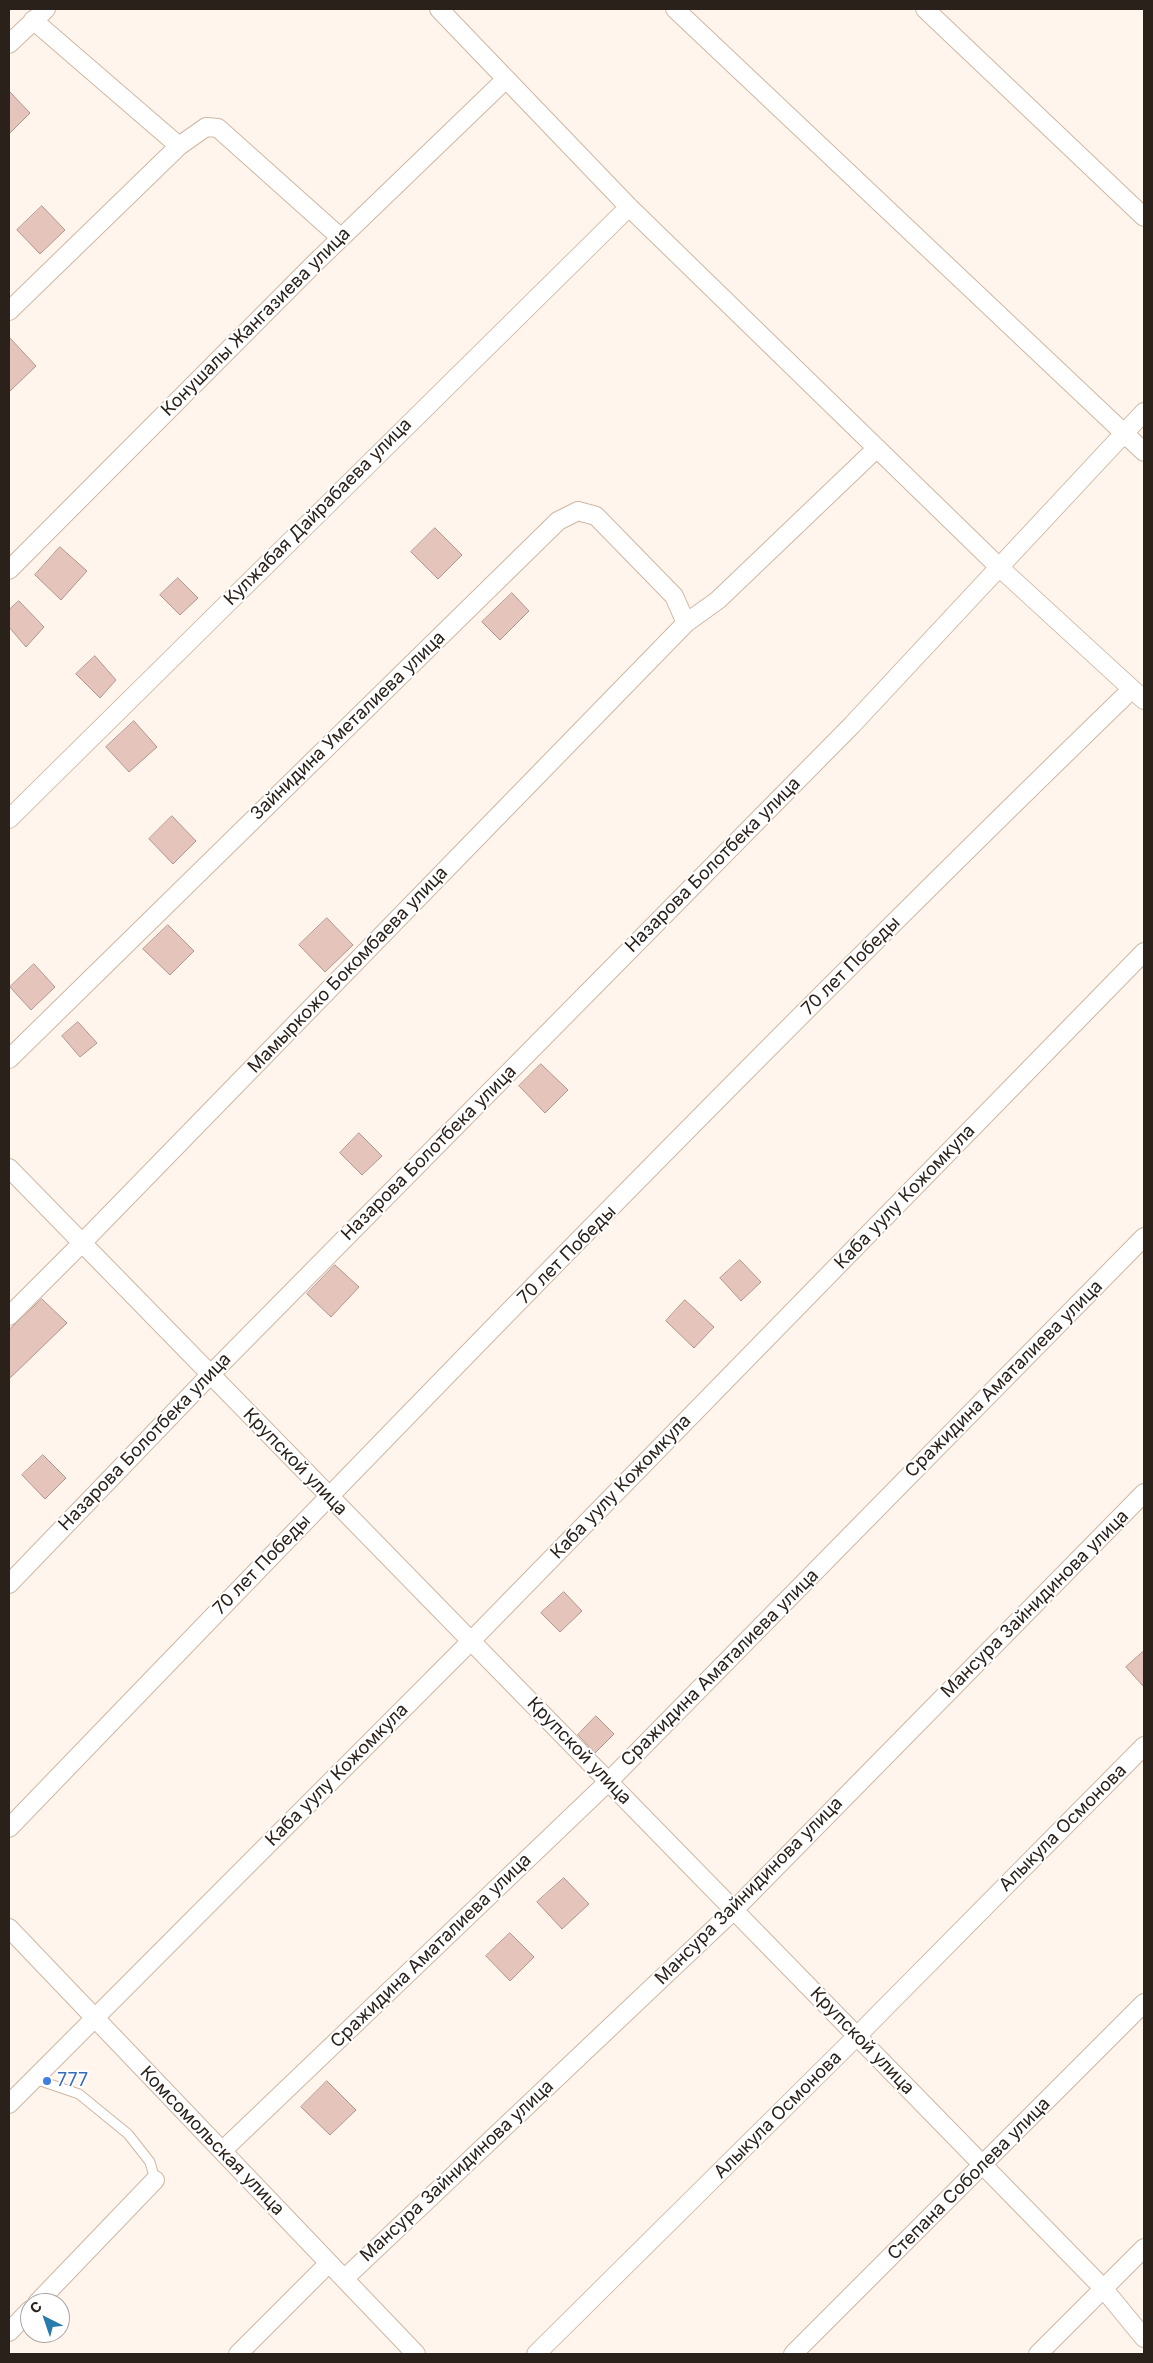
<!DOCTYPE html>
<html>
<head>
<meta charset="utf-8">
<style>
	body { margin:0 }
	#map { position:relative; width:1153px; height:2363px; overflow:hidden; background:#fff5ed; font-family:Inter,sans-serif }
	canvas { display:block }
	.frame { position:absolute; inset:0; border:10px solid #2a211a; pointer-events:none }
	.north { position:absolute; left:20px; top:2293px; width:50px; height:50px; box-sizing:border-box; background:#fff; border:1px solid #aaa6a3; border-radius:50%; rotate:319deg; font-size:14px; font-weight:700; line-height:20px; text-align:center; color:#2a211a }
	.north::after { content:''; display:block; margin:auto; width:18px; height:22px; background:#287cac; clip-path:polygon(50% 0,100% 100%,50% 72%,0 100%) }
</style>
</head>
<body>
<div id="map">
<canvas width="1153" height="2363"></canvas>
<div class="frame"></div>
<div class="north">С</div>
</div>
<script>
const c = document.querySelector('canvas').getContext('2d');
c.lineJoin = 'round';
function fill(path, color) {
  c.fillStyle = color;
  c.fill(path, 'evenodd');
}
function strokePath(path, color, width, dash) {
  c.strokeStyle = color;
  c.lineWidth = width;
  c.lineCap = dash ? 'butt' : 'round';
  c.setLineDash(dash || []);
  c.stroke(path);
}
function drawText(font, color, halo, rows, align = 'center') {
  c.font = font + ' Inter,sans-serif';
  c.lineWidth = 4;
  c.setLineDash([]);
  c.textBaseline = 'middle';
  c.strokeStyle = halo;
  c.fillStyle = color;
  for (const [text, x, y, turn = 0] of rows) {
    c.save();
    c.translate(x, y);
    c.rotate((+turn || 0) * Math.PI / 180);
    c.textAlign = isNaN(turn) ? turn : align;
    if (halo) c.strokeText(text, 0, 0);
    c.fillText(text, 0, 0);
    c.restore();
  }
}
const building = new Path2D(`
	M9,91L30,113L9,134Z
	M42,206L65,230L40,254L17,230Z
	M9,337L36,366L9,392Z
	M435,528L462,555L438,579L411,552Z
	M60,547L87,571L61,600L35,575Z
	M178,578L198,598L180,615L160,595Z
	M512,593L529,611L500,640L482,622Z
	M19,601L44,627L26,647L9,627V610Z
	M95,656L116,680L100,698L76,674Z
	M134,721L157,747L129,772L106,747Z
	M172,816L196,841L173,864L149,839Z
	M327,918L353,945L325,972L299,945Z
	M168,925L194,951L170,975L143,949Z
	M34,964L55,987L31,1010L10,987Z
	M78,1022L97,1043L80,1057L62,1036Z
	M541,1064L568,1090L545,1113L519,1086Z
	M359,1133L382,1156L362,1175L340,1153Z
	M740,1260L761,1282L741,1301L720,1278Z
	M335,1265L359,1287L331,1317L307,1294Z
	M42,1299L67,1323L9,1379V1330Z
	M685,1300L714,1327L694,1348L666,1321Z
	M43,1455L66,1478L45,1499L22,1475Z
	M564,1592L582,1611L560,1632L541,1613Z
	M1144,1651V1687L1126,1667Z
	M596,1716L614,1734L595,1753L578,1735Z
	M564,1878L589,1904L562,1929L537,1902Z
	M510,1933L534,1957L510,1981L486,1956Z
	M327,2081L356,2110L330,2135L301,2107Z`);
fill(building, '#e4c4bb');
strokePath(building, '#b2948c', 1);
const lane = new Path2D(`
	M35,2079L79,2094L128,2134L150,2162L155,2180`);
const street = new Path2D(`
	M439,9L629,207L999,567L1144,700
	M675,9L1144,452
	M925,9L1144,217
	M33,20L179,146
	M9,44L46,9
	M9,311L179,146L206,127L218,128L341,238
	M9,570L315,263L506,79
	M9,819L629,207
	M9,1059L558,521L578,511L596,516L674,596L686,623
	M9,1168L1103,2288L1144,2338
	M9,1316L82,1243L686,623L718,600L877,448
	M9,1584L210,1375L852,725L1144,412
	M9,1828C379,1444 749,1060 1132,689
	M9,1928L416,2354
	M9,2104L471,1641L1144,952
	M222,2151L608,1782L1144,1237
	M344,2279L734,1910L1144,1493
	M37,2303L155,2180
	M9,2332L30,2310
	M238,2354L329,2263
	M536,2354L857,2036L1144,1746
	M793,2354L1144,2003
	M1038,2354L1144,2248`);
strokePath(lane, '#cfb7a3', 11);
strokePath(street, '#cfb7a3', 20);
strokePath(lane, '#fff', 9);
strokePath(street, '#fff', 18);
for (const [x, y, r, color] of [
	[47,2081,5,"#3f7fe0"]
]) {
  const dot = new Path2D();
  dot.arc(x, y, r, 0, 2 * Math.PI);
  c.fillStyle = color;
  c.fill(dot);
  strokePath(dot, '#fff', 2);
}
drawText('18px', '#2a211a', '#fff', [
	["Конушалы Жангазиева улица",256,322,-45],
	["Кулжабая Дайрабаева улица",318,512,-45],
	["Зайнидина Уметалиева улица",348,726,-44],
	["Назарова Болотбека улица",713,865,-45],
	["70 лет Победы",851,966,-45],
	["Мамыркожо Бокомбаева улица",348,970,-46],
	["Назарова Болотбека улица",429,1153,-45],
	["Каба уулу Кожомкула",905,1197,-46],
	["70 лет Победы",567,1255,-45],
	["Сражидина Аматалиева улица",1004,1379,-45],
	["Назарова Болотбека улица",145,1442,-46],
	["Крупской улица",295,1462,46],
	["Каба уулу Кожомкула",621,1487,-46],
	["70 лет Победы",262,1565,-46],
	["Мансура Зайнидинова улица",1035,1604,-45],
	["Сражидина Аматалиева улица",720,1668,-45],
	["Крупской улица",579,1751,46],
	["Каба уулу Кожомкула",337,1775,-45],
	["Алыкула Осмонова",1063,1828,-45],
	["Мансура Зайнидинова улица",749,1891,-45],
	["Сражидина Аматалиева улица",431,1951,-44],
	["Крупской улица",862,2041,46],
	["Алыкула Осмонова",778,2115,-45],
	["Комсомольская улица",212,2141,46],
	["Мансура Зайнидинова улица",457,2171,-43],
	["Степана Соболева улица",969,2179,-45]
]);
drawText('18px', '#366cbe', '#fff', [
	["777",57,2081]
], 'left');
</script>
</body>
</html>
